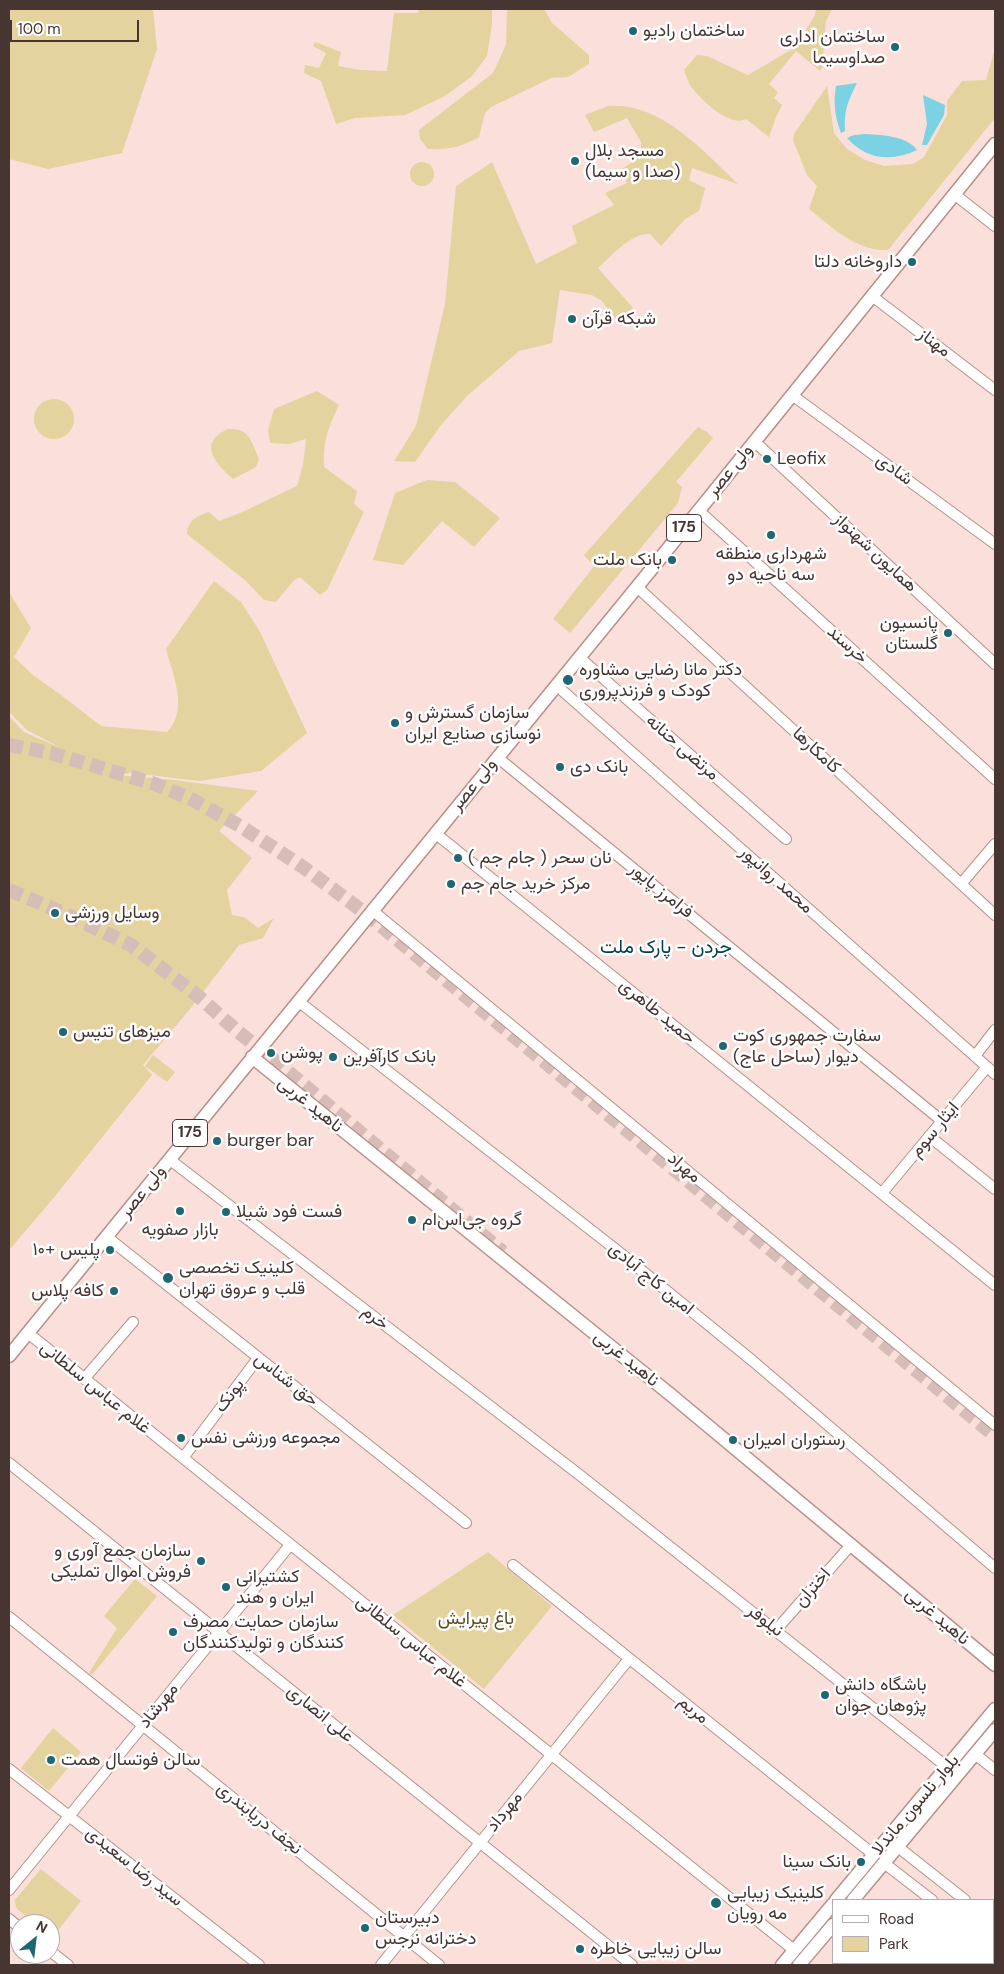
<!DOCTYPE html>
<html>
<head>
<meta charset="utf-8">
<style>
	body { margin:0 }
	#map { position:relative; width:1004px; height:1974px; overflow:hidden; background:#fbdfda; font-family:"DM Sans",sans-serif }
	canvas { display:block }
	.frame { position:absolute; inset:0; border:10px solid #473532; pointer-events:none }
	.legend { position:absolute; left:832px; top:1899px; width:162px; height:65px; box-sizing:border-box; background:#fff; border:1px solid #b5aead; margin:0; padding:6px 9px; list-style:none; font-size:15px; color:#473532 }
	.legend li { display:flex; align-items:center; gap:10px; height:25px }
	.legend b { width:25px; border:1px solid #b5aead }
	.north { position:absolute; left:10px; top:1914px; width:50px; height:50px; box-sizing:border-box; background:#fff; border:1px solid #b5aead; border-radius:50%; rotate:29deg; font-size:14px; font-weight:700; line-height:20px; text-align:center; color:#473532 }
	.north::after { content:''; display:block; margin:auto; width:18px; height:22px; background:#1e6773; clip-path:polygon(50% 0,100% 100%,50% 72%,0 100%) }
	.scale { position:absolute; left:10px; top:20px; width:129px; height:22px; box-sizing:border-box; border:2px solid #473532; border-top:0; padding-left:6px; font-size:15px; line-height:18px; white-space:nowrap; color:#473532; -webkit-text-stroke:4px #fff; paint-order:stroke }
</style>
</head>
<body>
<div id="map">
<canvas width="1004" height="1974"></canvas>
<div class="frame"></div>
<ul class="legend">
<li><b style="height:6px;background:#fff"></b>Road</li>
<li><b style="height:14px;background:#e4d29f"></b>Park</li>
</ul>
<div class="north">N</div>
<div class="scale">100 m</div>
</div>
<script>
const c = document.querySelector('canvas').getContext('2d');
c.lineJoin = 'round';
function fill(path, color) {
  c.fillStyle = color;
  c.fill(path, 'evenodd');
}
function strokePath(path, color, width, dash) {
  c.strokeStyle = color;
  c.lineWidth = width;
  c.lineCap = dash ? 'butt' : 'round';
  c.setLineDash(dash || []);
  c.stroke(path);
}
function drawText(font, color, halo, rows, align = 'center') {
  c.font = font + ' "DM Sans",Vazirmatn,sans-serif';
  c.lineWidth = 5;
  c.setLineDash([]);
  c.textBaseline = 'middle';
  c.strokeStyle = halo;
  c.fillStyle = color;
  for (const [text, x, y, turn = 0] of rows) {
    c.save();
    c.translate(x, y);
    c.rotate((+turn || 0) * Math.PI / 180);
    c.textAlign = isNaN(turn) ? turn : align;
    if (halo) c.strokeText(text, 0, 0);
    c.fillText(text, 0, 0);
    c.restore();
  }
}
fill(new Path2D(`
	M9,9H153L157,49L122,153L48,169L9,159Z
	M419,9H492V24L487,56L472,76L445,96L405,115L355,118L336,124L321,81L304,73L305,65L319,68L326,53L313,46L315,42L341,52L338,66L360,70L387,71L394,13H418Z
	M507,9H544L552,23L589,55V64L568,77L551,78L491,107L485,113L479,137C462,147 447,150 428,149L420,139L419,130L493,73L506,45Z
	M816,9H832L826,21L822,68L820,71L796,51L769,84L778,92L774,98L782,105L776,117L769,137L746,119C729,128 699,98 690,85C687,80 686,75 684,70L697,55L707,56L748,75L796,47L815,15Z
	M995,48V118L888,250C857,252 832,227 809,209L817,186L807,175L793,140L794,134L827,86L834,133L847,149L865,160L884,166L913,164L924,157L947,115V101L962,81L986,80Z
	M608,106C661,102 703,151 738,184L692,168L689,180L705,188L699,211L685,219L661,246L650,234C632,232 611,256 598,268L633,308L621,326L602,301L592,295L560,290L552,343L519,351L467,396L441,425L415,462L394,461L416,426L445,304L456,186L492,162L536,264L577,243L572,226L614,205L605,193L627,183L622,169L641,156V142L627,118L594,132L585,115Z
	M410 174a12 12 0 1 1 24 0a12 12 0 1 1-24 0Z
	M317,391L339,405C328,428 323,441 324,467L357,491L354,504L364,512L327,590L320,595L300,577L294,580L276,602L264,600L246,581L187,534C188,520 197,516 209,512L219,521L240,513L297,486L303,465L306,439L289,444L270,443L268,430L274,409Z
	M34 419a20 20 0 1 1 40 0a20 20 0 1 1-40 0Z
	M698,427L707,432L713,438L676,482L682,487L678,503L570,633L553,619L594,566L584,555Z
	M228,429C250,428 251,441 259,459L256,467L233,479C215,463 197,443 228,429Z
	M427,480L455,482L500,518L474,547L442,521L403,565L373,560L395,493Z
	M214,581L241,602L260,632L307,733L261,771L200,781L131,773L117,775L174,780L258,791L219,831L252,858L227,890L232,915L244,917L258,928L274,918L263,938L239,945L190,1009L143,1065L152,1075L51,1201L9,1250V716L24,732L61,748L27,730L9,712V592L31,628L14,657L34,676L61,695L101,726L167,732C189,710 173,675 166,649Z
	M153,1055L175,1072L167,1082L145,1066Z
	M488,1552L552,1606L484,1689L393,1615Z
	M135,1579L157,1596L92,1675L89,1673L117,1628L104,1616Z
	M53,1728L81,1752L49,1791L21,1768Z
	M41,1869L81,1901L52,1938L50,1936V1924H35L16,1908L15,1900Z`), '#e4d29f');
fill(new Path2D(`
	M857,83C848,101 844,110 845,131L841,133C835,117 833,103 836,86Z
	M923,95L945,105L944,115L927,145H922L927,124Z
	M866,134C883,135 907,136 917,150C891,162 867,160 847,138L854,135Z`), '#7ad2e3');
strokePath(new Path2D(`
	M9,745L51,753L85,763L155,784L189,798L240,826L303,867L369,916L995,1436
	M9,890L68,915L131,945L198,996L237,1031L273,1059L503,1252`), '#d7bdb8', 14, [14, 7]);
const minor = new Path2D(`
	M954,194L995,226
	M872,296L995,390
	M792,395L995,544
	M754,441L995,664
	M698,510L995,779
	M637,587L995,915
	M579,657L786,839
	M556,685L995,1074
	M497,757L942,1121
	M435,833L995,1285
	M961,884L995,844
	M372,910L995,1425
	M298,1001L619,1252L754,1362L995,1568
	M975,1056L995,1030
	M929,1136L995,1189
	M169,1159L581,1476L947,1767
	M882,1193L987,1067
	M107,1237L466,1523
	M28,1333L794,1950
	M84,1379L133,1322
	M183,1458L258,1358
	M9,1463L632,1965
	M513,1565L874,1855
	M9,1617L439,1965
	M776,1630L850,1546
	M975,1754L995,1770
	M9,1769L259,1965
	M898,1847L965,1900
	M884,1863L932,1900
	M9,1890L290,1545
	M9,1919L20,1928
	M993,1923L995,1925
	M993,1948L995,1950
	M50,1951L68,1965
	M883,1963L886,1965
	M381,1965L629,1659`);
const major = new Path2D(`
	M252,1057L671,1395L995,1665
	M9,1356L637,587L995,144
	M836,1900L995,1709
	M853,1900L995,1730
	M782,1965L833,1904
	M799,1965L833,1925`);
strokePath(minor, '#b98f87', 12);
strokePath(major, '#b98f87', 15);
strokePath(minor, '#fff', 10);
strokePath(major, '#fff', 12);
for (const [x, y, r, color] of [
	[633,31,5,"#1e6773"],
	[895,47,5,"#1e6773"],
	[575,161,5,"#1e6773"],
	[912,262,5,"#1e6773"],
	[572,319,5,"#1e6773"],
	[767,459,5,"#1e6773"],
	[771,535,5,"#1e6773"],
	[672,560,5,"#1e6773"],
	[948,633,5,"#1e6773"],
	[568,680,6,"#1e6773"],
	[395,723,5,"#1e6773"],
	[560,767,5,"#1e6773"],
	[458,858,5,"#1e6773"],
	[451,884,5,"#1e6773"],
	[55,913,5,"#1e6773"],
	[63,1032,5,"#1e6773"],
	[723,1046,5,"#1e6773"],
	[271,1053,5,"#1e6773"],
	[333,1057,5,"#1e6773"],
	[217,1141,5,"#1e6773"],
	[180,1211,5,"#1e6773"],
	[226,1212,5,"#1e6773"],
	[412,1220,5,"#1e6773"],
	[110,1250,5,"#1e6773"],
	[168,1278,6,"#1e6773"],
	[114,1291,5,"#1e6773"],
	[181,1438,5,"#1e6773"],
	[733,1440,5,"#1e6773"],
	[201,1561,5,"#1e6773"],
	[226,1587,5,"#1e6773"],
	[173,1632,5,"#1e6773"],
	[825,1695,5,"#1e6773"],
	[51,1760,5,"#1e6773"],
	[861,1862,5,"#1e6773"],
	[716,1903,6,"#1e6773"],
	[365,1928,5,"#1e6773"],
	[580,1949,5,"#1e6773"]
]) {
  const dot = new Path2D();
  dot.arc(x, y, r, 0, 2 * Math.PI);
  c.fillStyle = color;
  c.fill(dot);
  strokePath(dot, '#fff', 2);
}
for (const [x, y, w] of [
	[684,528,35],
	[190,1133,35]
]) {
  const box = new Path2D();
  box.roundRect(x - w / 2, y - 13.5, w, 27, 4);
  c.fillStyle = '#fff';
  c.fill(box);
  strokePath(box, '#473532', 1);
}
drawText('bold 16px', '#473532', null, [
	["175",684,528],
	["175",190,1133]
]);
drawText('18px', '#473532', '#fff', [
	["ساختمان رادیو",643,31],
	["ساختمان اداری",885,37,"right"],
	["صداوسیما",885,58,"right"],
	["مسجد بلال",585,151],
	["(صدا و سیما)",585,172],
	["داروخانه دلتا",902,262,"right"],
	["شبکه قرآن",582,319],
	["Leofix",777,459],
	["شهرداری منطقه",771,554,"center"],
	["سه ناحیه دو",771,575,"center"],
	["بانک ملت",662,560,"right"],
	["پانسیون",938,623,"right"],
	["گلستان",938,644,"right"],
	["دکتر مانا رضایی مشاوره",579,670],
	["کودک و فرزندپروری",579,691],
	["سازمان گسترش و",405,713],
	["نوسازی صنایع ایران",405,734],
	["بانک دی",570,767],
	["نان سحر ( جام جم )",468,858],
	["مرکز خرید جام جم",461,884],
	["وسایل ورزشی",65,913],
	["میزهای تنیس",73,1032],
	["سفارت جمهوری کوت",733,1036],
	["دیوار (ساحل عاج)",733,1057],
	["پوشن",281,1053],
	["بانک کارآفرین",343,1057],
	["burger bar",227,1141],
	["فست فود شیلا",236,1212],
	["گروه جی‌اس‌ام",422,1220],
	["بازار صفویه",180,1230,"center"],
	["پلیس +۱۰",100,1250,"right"],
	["کلینیک تخصصی",179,1268],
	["قلب و عروق تهران",179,1289],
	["کافه پلاس",104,1291,"right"],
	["مجموعه ورزشی نفس",191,1438],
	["رستوران امیران",743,1440],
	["سازمان جمع آوری و",191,1551,"right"],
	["فروش اموال تملیکی",191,1572,"right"],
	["کشتیرانی",236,1577],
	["ایران و هند",236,1598],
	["سازمان حمایت مصرف",183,1622],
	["کنندگان و تولیدکنندگان",183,1643],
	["باشگاه دانش",835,1685],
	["پژوهان جوان",835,1706],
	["سالن فوتسال همت",61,1760],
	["بانک سینا",851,1862,"right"],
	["کلینیک زیبایی",727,1893],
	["مه رویان",727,1914],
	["دبیرستان",375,1918],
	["دخترانه نرجس",375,1939],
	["سالن زیبایی خاطره",590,1949]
], 'left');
drawText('18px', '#473532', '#fff', [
	["مهناز",934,343,37],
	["شادی",894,470,36],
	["ولی عصر",730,471,-51],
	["همایون شهنواز",875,553,43],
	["خرسند",847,645,42],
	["مرتضی حنانه",682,748,41],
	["کامکارها",816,751,43],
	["ولی عصر",474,785,-51],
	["محمد روانپور",776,880,42],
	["فرامرز پایور",661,891,39],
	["حمید طاهری",657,1012,39],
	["ناهید غربی",310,1105,39],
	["ایثار سوم",935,1130,-50],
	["مهراد",684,1168,40],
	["ولی عصر",143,1192,-51],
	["امین کاج آبادی",651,1279,39],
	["خرم",375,1318,38],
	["ناهید غربی",626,1359,39],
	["حق شناس",286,1380,38],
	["غلام عباس سلطانی",95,1388,39],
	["پونک",230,1396,-53],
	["اختران",813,1588,-49],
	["ناهید غربی",937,1617,40],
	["نیلوفر",765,1621,38],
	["غلام عباس سلطانی",411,1642,39],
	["مهرشاد",159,1706,-51],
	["مریم",693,1710,39],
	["علی انصاری",320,1714,39],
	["بلوار نلسون ماندلا",916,1805,-50],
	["مهرداد",505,1812,-51],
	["نجف دریابندری",259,1819,39],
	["سید رضا سعیدی",134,1867,38]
]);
drawText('18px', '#5b4b19', '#fff', [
	["باغ پیرایش",476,1619]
]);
drawText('19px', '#01424c', '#fff', [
	["جردن - پارک ملت",666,948]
]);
</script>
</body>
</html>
